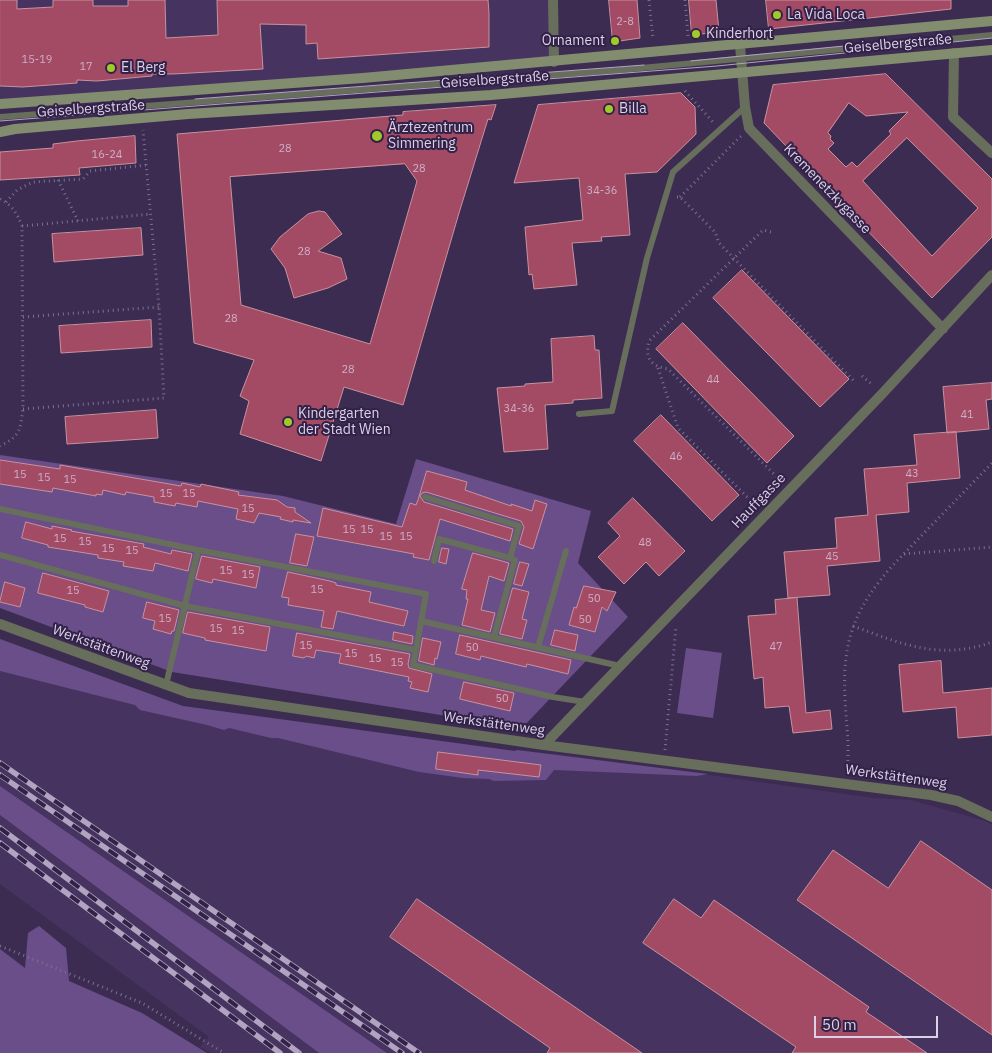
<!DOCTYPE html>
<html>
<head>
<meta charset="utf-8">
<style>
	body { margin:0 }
	#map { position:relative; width:992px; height:1053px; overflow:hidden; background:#3d2c52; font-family:"IBM Plex Sans",sans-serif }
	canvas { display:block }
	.scale { position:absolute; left:814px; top:1016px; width:124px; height:22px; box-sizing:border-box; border:2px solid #dbd1e9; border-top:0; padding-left:6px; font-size:15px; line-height:18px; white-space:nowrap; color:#dbd1e9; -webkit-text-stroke:4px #332247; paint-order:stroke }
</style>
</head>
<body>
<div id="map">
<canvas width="992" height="1053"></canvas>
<div class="scale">50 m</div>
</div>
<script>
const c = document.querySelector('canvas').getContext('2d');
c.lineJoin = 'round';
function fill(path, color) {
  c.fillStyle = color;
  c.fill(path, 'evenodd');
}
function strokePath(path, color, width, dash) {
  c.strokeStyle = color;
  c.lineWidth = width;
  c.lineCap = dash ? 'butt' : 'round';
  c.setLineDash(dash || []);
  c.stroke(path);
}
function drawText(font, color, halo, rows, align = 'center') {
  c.font = font + ' "IBM Plex Sans",sans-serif';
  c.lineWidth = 4;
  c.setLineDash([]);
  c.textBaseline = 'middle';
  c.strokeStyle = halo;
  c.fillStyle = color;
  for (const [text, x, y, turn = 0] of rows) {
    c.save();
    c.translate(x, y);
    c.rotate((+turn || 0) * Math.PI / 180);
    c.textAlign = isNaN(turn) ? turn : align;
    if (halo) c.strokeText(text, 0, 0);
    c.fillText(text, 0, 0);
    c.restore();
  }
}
fill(new Path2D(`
	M0,0H553L554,62L0,103Z
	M0,639L183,706L515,751L517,750L579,757L874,798L911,800L985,821L992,825V1053H387L0,786Z
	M0,815L81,876L319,1053H211L200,1047L209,1037L0,884Z`), '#473360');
fill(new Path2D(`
	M0,455L283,496L396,524L416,459L591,511L578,563L628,617L522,728L172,672L0,608Z
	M0,639L183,706L515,751L517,750L708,774L697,776L554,770L546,780L494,781L489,779L463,778L419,772L278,738H271L229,728L224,730L207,725L140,710L135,705L0,671Z
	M686,648L722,653L713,718L677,713Z
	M0,786L387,1053H319L0,815Z
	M39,926L66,948L69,981L142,1013L207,1053H0V949L25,968L28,933Z`), '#694e8a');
const building = new Path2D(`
	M0,0H17V9L53,7V0H93V6H128V0H165L166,38L218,35L217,0H488L489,13V47L318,59L317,43L306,44V25L260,24L263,69L173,74H152V76L97,81L77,80V83L23,87L0,86Z
	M609,0H637L640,38L613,42Z
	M689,0H716L719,32L692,35Z
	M766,0H951V9L769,29Z
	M886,74L992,179V237L932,298L764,123L773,85ZM849,103L866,116L908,112L889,131L891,134L857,167L852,162L846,167L828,149L834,143L830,139L831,136L828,133ZM907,138L978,208L932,256L863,181Z
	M681,93L695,107L696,134L657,172L625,174L630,235L601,237L602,241L572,243L577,285L534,289L532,274L529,275L525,227L583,220L579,178L514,183L538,105Z
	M496,105L491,120L488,119L459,213L403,405L344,387L321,461L240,434L249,401L240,396L254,360L194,343L177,134L403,115V112ZM405,164L417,181L370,344L241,305L230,177Z
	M135,136L136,163L79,168L80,175L0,180V152L53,148V144L77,141Z
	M319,211L325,212L342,234L318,251L341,258L347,279L328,288L294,298L285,268L271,249L280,237L308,214Z
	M141,228L143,255L54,262L52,234Z
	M742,270L849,379L820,407L713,298Z
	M151,320L152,347L61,353L59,326Z
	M683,323L794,436L767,463L656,349Z
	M594,336L595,350H599L602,398L573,400V403L545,405L548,449L504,452L497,388L525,386V384L553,382L551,339Z
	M992,383V399L986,400L989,429L947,433L943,387Z
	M156,410L158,438L67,444L65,417Z
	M661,415L739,495L712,521L634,441Z
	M956,432L960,478L907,483L909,512L876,515L880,561L827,566L830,595L788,598L784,552L837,548L835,518L868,515L864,469L917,465L914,435Z
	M0,460L60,469V465L181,486L182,483L200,487L201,484L239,492L238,495L277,500L287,507L295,508V512L311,523L293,520V522L280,519L281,517L259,513L254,523L236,519L238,509L198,501L197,507L176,503L175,506L154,502V497L126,492L125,495L103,490L102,495L96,494V496L53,488L52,492L0,484Z
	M427,471L467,482L465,490L511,506V504L532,511L535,500L547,504L533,549L519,544L524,527L521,521L426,492L422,493L420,496L424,502L513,529L510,541L440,519L429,560L413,557L414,554L317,536L323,508L402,527L410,503L416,505L418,500Z
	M633,498L685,551L659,576L646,562L624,584L598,557L620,536L608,523Z
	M26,522L52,529V526L72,530L71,531L144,544L143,547L171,554L172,550L192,554L188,571L155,563L153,571L123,566L124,562L98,558V555L48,547V545L22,538Z
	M296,534L314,537L307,566L290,563Z
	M442,548L449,549L446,564L439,562Z
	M473,553L509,563L504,581L489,576L481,610L495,613L490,632L462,625L468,599H466L467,590L462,589Z
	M202,556L260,567L256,588L213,579L212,583L196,579Z
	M520,562L529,564L522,586L514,584Z
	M288,572L330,581L336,583V585L371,592L369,602L408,611L404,626L337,611L333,629L321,627L324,611L288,605L289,598L282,597Z
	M43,573L109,591L103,612L85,607V605L38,593Z
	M5,582L25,588L20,607L0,602Z
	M584,586L616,592L607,611L602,607L595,632L569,625L574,607L576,608Z
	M513,588L529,592L522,619L527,620L522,639L500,634Z
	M797,598L806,713L830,710L832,729L793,733L789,706L765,708L763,677L754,679L748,616L776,614L775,600Z
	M147,602L179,610L174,631H172L171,634L153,629L155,621L143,618Z
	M188,612L270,627L266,651L205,640V638L183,633Z
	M555,630L578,635L575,651L551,645Z
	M394,632L413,636L412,644L393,640Z
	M297,633L410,654L408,664L409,668L432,674L428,692L410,688L412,682L408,681L409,677L339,663L341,654L316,650L314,658L306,656L304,658L293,656Z
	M460,635L571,660L568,674L527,664L526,667L481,656L480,660L456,654Z
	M423,638L441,642L437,659L435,658L434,665L419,661Z
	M941,661L943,693L992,688V735L958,738L956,707L903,712L899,665Z
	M464,682L514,693L510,711L460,699Z
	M438,752L541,765L539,777L478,770V775L436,769Z
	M921,841L992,890V1035L797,900L833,850L888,888Z
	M417,899L569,1003L642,1053H547L550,1048L390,937Z
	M674,899L701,918L714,900L869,1007L866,1012L927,1053H792L796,1047L643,943Z`);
fill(building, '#a34a64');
strokePath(building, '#c8929e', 1);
strokePath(new Path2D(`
	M649,0L653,39
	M685,0L688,36
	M685,91L713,122
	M58,180L78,221
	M677,197H680L715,232L719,243L856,383
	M680,197L741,136
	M0,199C13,206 17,213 22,226L23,409C20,431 20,436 0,446
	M6,202L17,190L33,182L83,179L90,171L147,165
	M22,226L151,214
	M771,232L763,230L649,341C645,358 650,366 668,369L782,482
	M23,317L159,307
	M658,368L678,428L746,496L759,506
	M862,376L873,385
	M23,409L164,398L159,307L143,130
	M904,554L992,547
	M853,626C902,644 940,661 992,642
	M665,750L676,626
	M847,771C850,746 846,723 845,698C842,640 855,608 893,565L992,463
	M0,946L142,1003L224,1053`), '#7d6f8f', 3, [1, 4]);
strokePath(new Path2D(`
	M0,117L620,70L992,35
	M579,414L612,411L647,258L673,172L745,107
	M425,497L519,526L510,558L439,539L434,561
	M0,509L198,550L426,594L416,650
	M0,555L185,606L416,650L413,665L553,697L585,702
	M421,621L620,666
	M494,637L515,560L510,558
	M538,647L566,551
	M166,685L198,550`), '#676e5b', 6);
strokePath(new Path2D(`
	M553,0L554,62
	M740,45L745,107L749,128L943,329
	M954,53L953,117L992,153
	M0,624L189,693L544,745L931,795L958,801L992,817
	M544,745L882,394L992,275`), '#676e5b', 10);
strokePath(new Path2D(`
	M0,104L363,78L992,21
	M0,132L15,129L188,114L491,95L992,50`), '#828d6f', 10);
strokePath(new Path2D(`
	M691,61L885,42
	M195,99L644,65
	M0,121L717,66L992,38`), '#b0a4c0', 1);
const rail = new Path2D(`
	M0,763L419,1053
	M0,775L402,1053
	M0,828L299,1053
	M0,843L280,1053`);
strokePath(rail, '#b0a4c0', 5.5);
strokePath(rail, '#332247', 4, [11]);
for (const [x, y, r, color] of [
	[777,15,5,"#a1c92a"],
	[696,34,5,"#a1c92a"],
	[615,41,5,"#a1c92a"],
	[111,68,5,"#a1c92a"],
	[609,109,5,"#a1c92a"],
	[377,136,6,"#a1c92a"],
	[288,422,5,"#a1c92a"]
]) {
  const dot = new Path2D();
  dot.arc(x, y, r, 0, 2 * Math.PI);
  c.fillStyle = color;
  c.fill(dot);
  strokePath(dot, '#332247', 2);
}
drawText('11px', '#cdafc8', null, [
	["2-8",625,22],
	["15-19",37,60],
	["17",86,67],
	["28",285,149],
	["16-24",107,155],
	["28",419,169],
	["34-36",602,191],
	["28",304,252],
	["28",231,319],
	["28",348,370],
	["44",713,380],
	["34-36",519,409],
	["41",967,415],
	["46",676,457],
	["43",912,474],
	["15",20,475],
	["15",44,478],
	["15",70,480],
	["15",166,494],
	["15",189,494],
	["15",248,509],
	["15",349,530],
	["15",367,530],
	["15",386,537],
	["15",406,537],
	["15",60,539],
	["15",85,542],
	["48",645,543],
	["15",108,549],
	["15",132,551],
	["45",832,557],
	["15",226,571],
	["15",248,575],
	["15",317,590],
	["15",73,591],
	["50",594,599],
	["15",165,619],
	["50",585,620],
	["15",216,629],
	["15",238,631],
	["15",306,646],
	["47",776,647],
	["50",472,648],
	["15",351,654],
	["15",375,659],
	["15",397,663],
	["50",502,699]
]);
drawText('14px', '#dbd1e9', '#332247', [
	["La Vida Loca",787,15],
	["Kinderhort",706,34],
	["Ornament",605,41,"right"],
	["El Berg",121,68],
	["Billa",619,109],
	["Ärztezentrum",388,128],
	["Simmering",388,144],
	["Kindergarten",298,414],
	["der Stadt Wien",298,430]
], 'left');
drawText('14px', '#dbd1e9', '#332247', [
	["Geiselbergstraße",898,44,-5],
	["Geiselbergstraße",495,80,-4],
	["Geiselbergstraße",91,109,-4],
	["Kremenetzkygasse",827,189,46],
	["Hauffgasse",759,501,-46],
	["Werkstättenweg",101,647,20],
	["Werkstättenweg",494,724,8],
	["Werkstättenweg",896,777,8]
]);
</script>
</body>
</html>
